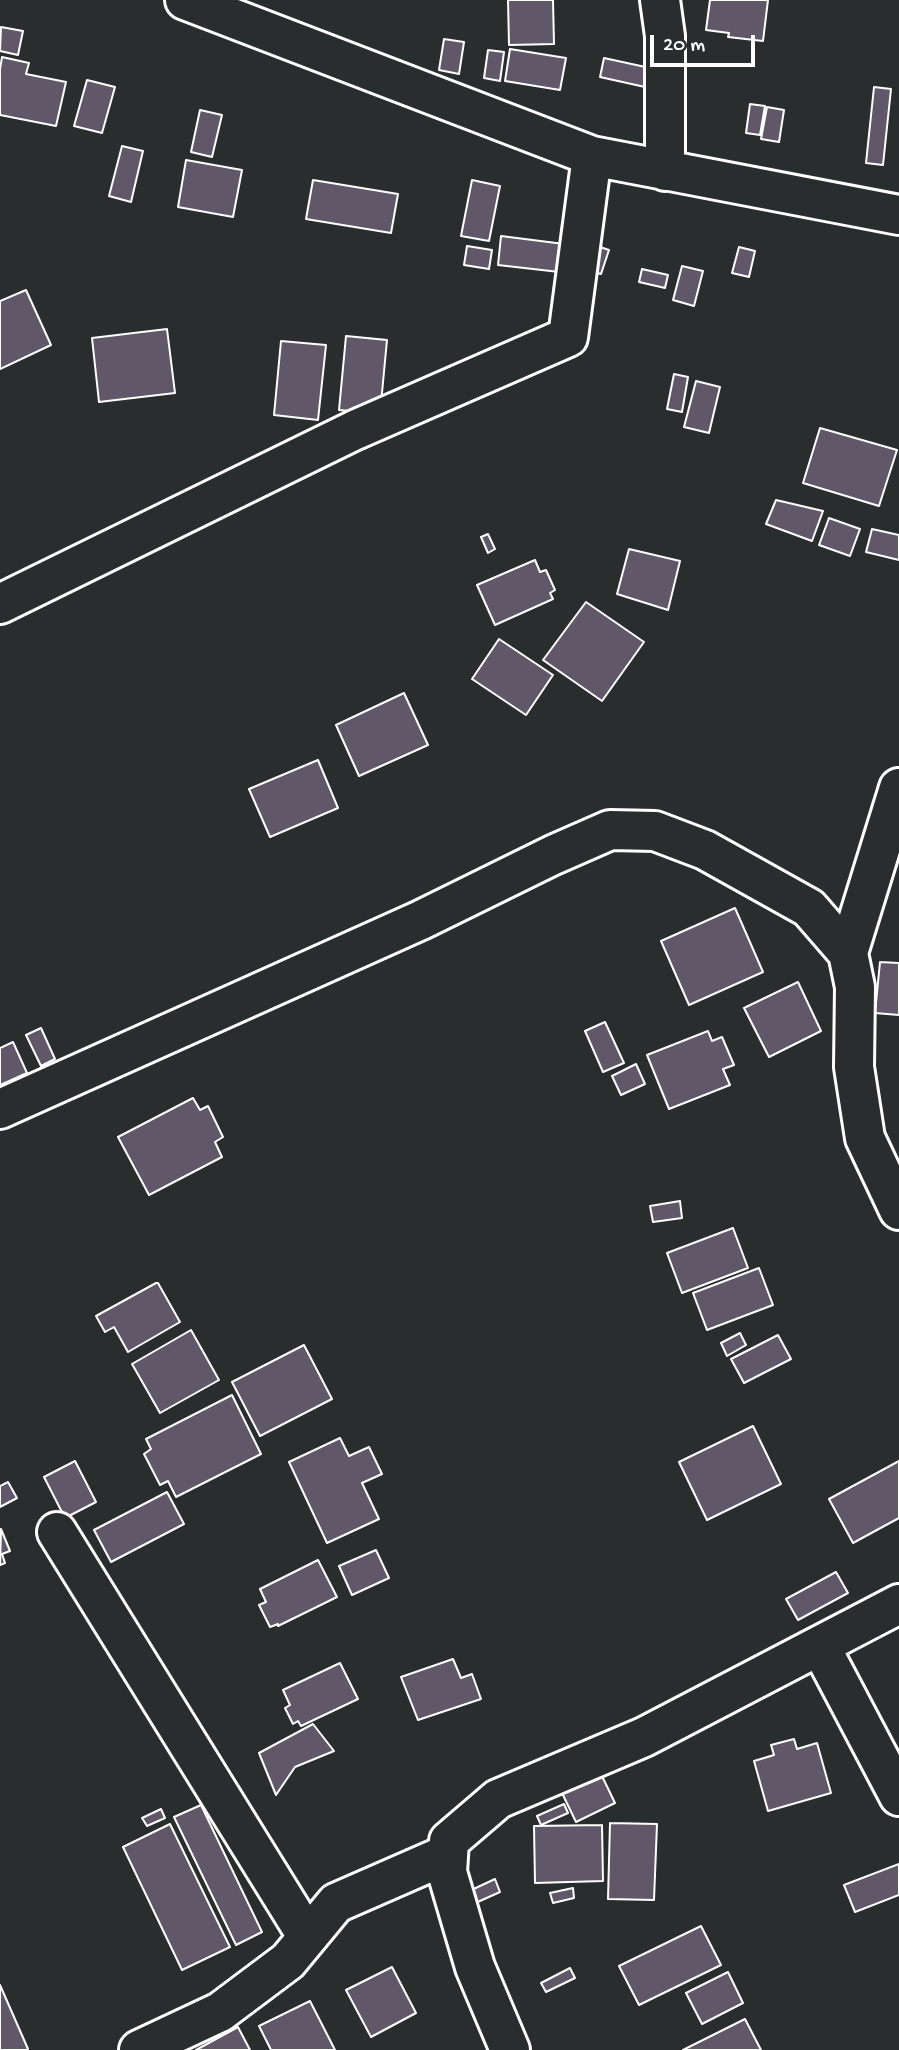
<!DOCTYPE html>
<html>
<head>
<meta charset="utf-8">
<style>
	body { margin:0 }
	#map { position:relative; width:899px; height:2050px; overflow:hidden; background:#2a2d2e; font-family:"Gochi Hand",sans-serif }
	canvas { display:block }
	.scale { position:absolute; left:650px; top:35px; width:105px; height:32px; box-sizing:border-box; border:4px solid #fff; border-top:0; padding-left:9px; font-size:21px; line-height:24px; white-space:nowrap; color:#fff; -webkit-text-stroke:5px #2a2d2e; paint-order:stroke }
</style>
</head>
<body>
<div id="map">
<canvas width="899" height="2050"></canvas>
<div class="scale">20 m</div>
</div>
<script>
const c = document.querySelector('canvas').getContext('2d');
c.lineJoin = 'round';
function paint(path, color) { c.fillStyle = color; c.fill(path, 'evenodd'); }
const shape = rows => new Path2D(rows.map(r => 'M' + r).join(''));
function strokePath(path, color, width, dash) { c.strokeStyle = color; c.lineWidth = width; c.lineCap = dash ? 'butt' : 'round'; c.setLineDash(dash || []); c.stroke(path); }
const building = shape([
	[508,0,553,0,554,44,509,45,508,0],
	[710,0,768,0,763,41,728,37,729,33,706,30,710,0],
	[1,27,23,31,18,55,0,51,1,27],
	[444,39,464,42,459,74,439,70,444,39],
	[510,49,566,58,560,90,505,81,510,49],
	[488,50,504,52,500,81,484,78,488,50],
	[2,57,29,63,26,74,66,82,56,126,0,115,0,69,2,57],
	[604,58,650,68,645,87,600,77,604,58],
	[87,80,115,87,102,133,74,126,87,80],
	[874,87,891,89,883,165,866,163,874,87],
	[750,104,765,106,760,135,746,133,750,104],
	[767,107,784,110,779,142,761,139,767,107],
	[200,110,222,115,212,157,191,152,200,110],
	[122,146,143,151,131,202,109,196,122,146],
	[186,160,242,170,233,217,178,207,186,160],
	[313,180,398,194,391,233,306,219,313,180],
	[472,180,500,186,489,241,461,236,472,180],
	[501,236,572,245,568,273,498,265,501,236],
	[594,245,609,250,601,274,586,270,594,245],
	[467,246,492,250,489,269,464,265,467,246],
	[739,247,755,251,749,277,732,273,739,247],
	[682,266,703,271,694,306,673,300,682,266],
	[642,269,668,275,665,288,639,282,642,269],
	[26,290,51,345,0,369,0,301,26,290],
	[167,329,175,393,99,402,92,338,167,329],
	[346,336,387,340,380,414,339,410,346,336],
	[281,341,326,345,318,420,274,415,281,341],
	[674,374,688,377,682,412,667,409,674,374],
	[696,381,720,387,709,433,684,427,696,381],
	[820,428,897,450,879,506,803,483,820,428],
	[776,500,823,511,812,541,766,524,776,500],
	[829,518,860,529,850,556,819,545,829,518],
	[872,529,899,535,899,560,866,552,872,529],
	[488,534,495,549,488,553,481,537,488,534],
	[629,549,680,561,668,610,617,594,629,549],
	[535,560,540,572,546,570,555,590,550,593,553,599,495,625,477,585,535,560],
	[586,602,644,642,602,701,543,660,586,602],
	[499,639,553,675,526,715,472,679,499,639],
	[404,693,428,745,359,776,336,725,404,693],
	[318,760,338,808,270,837,249,789,318,760],
	[735,908,763,972,689,1005,661,941,735,908],
	[880,962,899,963,899,1015,875,1013,880,962],
	[798,982,821,1031,769,1057,744,1008,798,982],
	[605,1022,624,1063,603,1072,585,1031,605,1022],
	[41,1028,55,1059,41,1066,26,1035,41,1028],
	[708,1031,712,1041,722,1037,734,1065,723,1069,730,1085,669,1109,647,1055,708,1031],
	[13,1042,27,1073,0,1085,0,1048,13,1042],
	[636,1064,645,1084,621,1095,612,1076,636,1064],
	[193,1098,200,1110,208,1106,223,1137,215,1142,222,1157,149,1195,118,1137,193,1098],
	[680,1201,682,1218,653,1222,650,1206,680,1201],
	[733,1228,748,1268,682,1293,667,1253,733,1228],
	[759,1268,773,1305,707,1330,693,1293,759,1268],
	[156,1283,158,1283,180,1322,128,1352,114,1327,105,1332,96,1316,156,1283],
	[191,1330,219,1380,160,1413,132,1364,191,1330],
	[740,1333,746,1345,727,1356,721,1343,740,1333],
	[778,1335,791,1359,744,1383,731,1359,778,1335],
	[304,1345,332,1399,260,1436,232,1382,304,1345],
	[232,1395,261,1454,176,1497,168,1481,160,1485,144,1454,151,1449,146,1439,232,1395],
	[753,1426,781,1484,707,1520,679,1462,753,1426],
	[340,1438,349,1456,369,1447,382,1474,362,1483,379,1519,327,1543,289,1462,340,1438],
	[75,1461,96,1502,65,1518,44,1477,75,1461],
	[899,1461,899,1518,853,1543,829,1499,899,1461],
	[8,1482,17,1498,0,1507,0,1486,8,1482],
	[167,1492,184,1524,111,1562,94,1530,167,1492],
	[1,1529,10,1551,2,1554,5,1563,0,1565,1,1529],
	[376,1550,389,1578,352,1595,339,1566,376,1550],
	[318,1560,337,1597,278,1626,278,1624,270,1627,259,1605,266,1602,260,1589,318,1560],
	[836,1572,848,1593,798,1620,786,1599,836,1572],
	[453,1659,461,1678,472,1674,481,1699,418,1720,401,1677,453,1659],
	[340,1663,358,1699,301,1726,298,1721,293,1724,285,1708,290,1705,283,1690,340,1663],
	[313,1724,334,1751,295,1767,276,1795,259,1753,313,1724],
	[794,1739,797,1749,817,1743,831,1793,768,1811,754,1761,774,1755,771,1745,794,1739],
	[601,1774,615,1803,576,1822,562,1793,601,1774],
	[564,1804,568,1813,541,1825,537,1816,564,1804],
	[201,1805,262,1932,236,1945,174,1817,201,1805],
	[161,1809,165,1818,147,1826,142,1818,161,1809],
	[610,1823,657,1824,654,1900,608,1899,610,1823],
	[170,1824,230,1947,182,1970,123,1847,170,1824],
	[602,1825,603,1881,535,1883,534,1826,602,1825],
	[899,1864,899,1895,855,1912,844,1885,899,1864],
	[495,1879,500,1892,471,1905,465,1893,495,1879],
	[573,1888,574,1898,553,1903,550,1893,573,1888],
	[701,1926,721,1965,639,2005,619,1966,701,1926],
	[392,1967,416,2013,371,2037,346,1990,392,1967],
	[570,1968,575,1978,546,1992,541,1983,570,1968],
	[728,1972,743,2003,702,2024,686,1993,728,1972],
	[0,1985,28,2049,27,2050,0,2050,0,1985],
	[310,2001,335,2050,271,2050,259,2026,310,2001],
	[745,2019,761,2050,683,2050,745,2019],
	[238,2027,250,2050,196,2050,238,2027]
]);
paint(building, '#605868');
strokePath(building, '#fff', 2);
const minor = shape([
	[185,0,592,156,899,215],
	[660,0,665,36,665,171],
	[0,604,355,430,568,337,592,156],
	[848,953,899,788],
	[0,1109,421,920,553,855,610,830,655,831,705,850,809,908,848,953,855,987,854,1067,865,1138,899,1210],
	[57,1532,307,1936],
	[820,1646,899,1796],
	[139,2050,220,2012,288,1961,336,1903,448,1854],
	[510,2050,475,1967,447,1872,449,1841,498,1799,644,1737,899,1604]
]);
strokePath(minor, '#fff', 44);
strokePath(minor, '#2a2d2e', 38);
</script>
</body>
</html>
